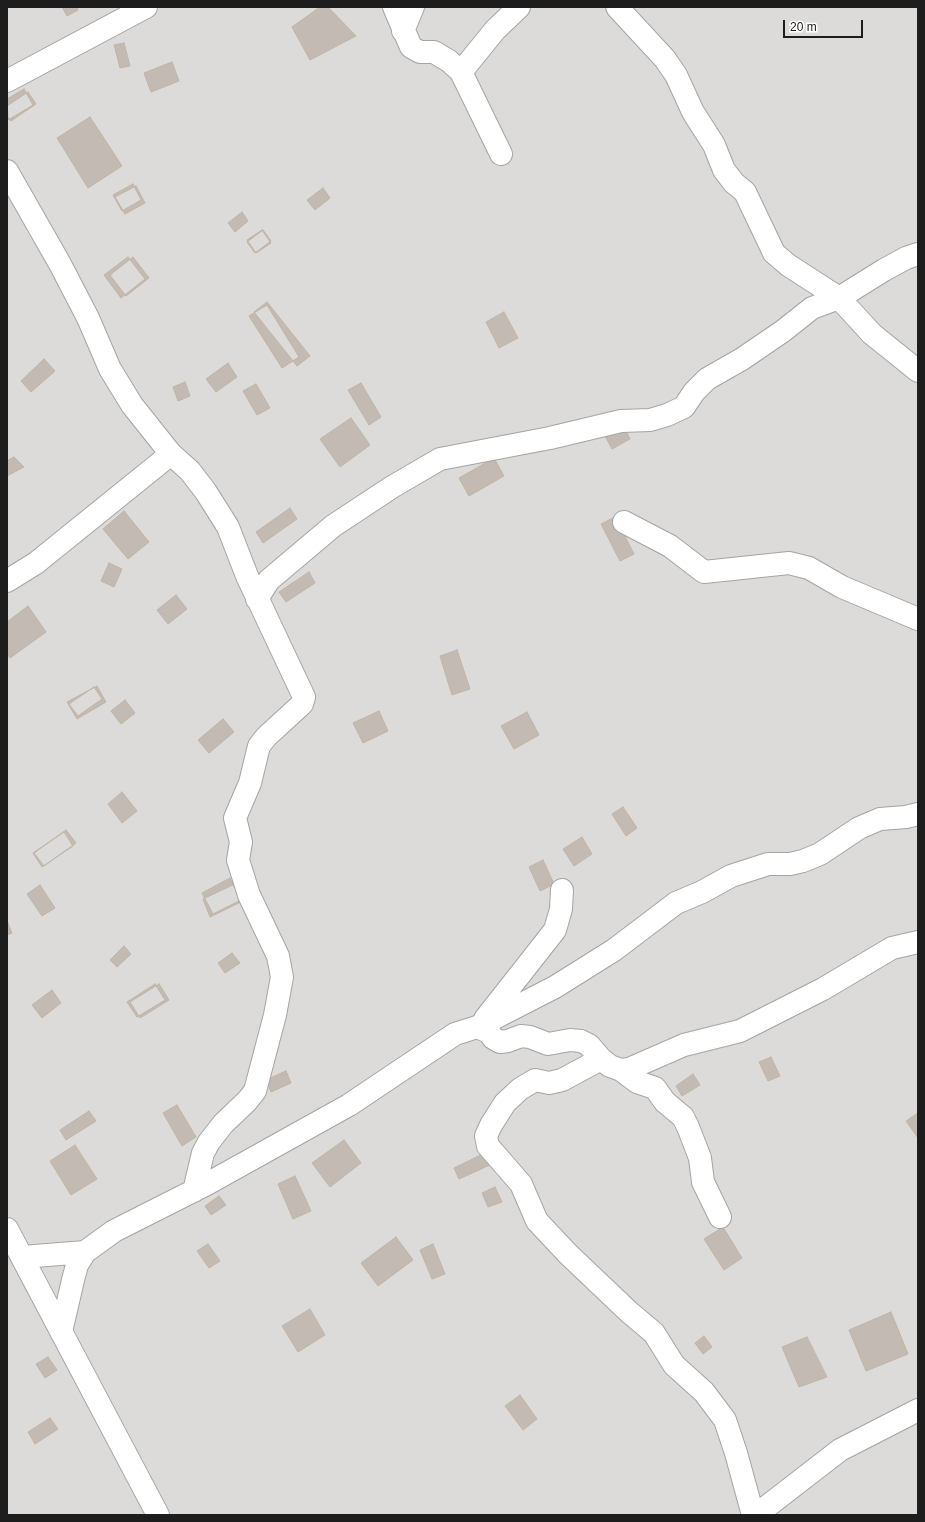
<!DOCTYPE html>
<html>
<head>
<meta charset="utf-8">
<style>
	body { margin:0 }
	#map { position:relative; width:925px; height:1522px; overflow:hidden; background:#efece3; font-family:Helvetica,sans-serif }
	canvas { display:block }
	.frame { position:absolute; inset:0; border:8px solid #1d1d1d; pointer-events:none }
	.scale { position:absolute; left:783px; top:20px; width:80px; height:18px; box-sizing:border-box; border:2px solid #1d1d1d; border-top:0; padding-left:5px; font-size:12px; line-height:14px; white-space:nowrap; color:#1d1d1d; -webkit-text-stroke:3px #fff; paint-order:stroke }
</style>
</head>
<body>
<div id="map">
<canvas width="925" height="1522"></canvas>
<div class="frame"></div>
<div class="scale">20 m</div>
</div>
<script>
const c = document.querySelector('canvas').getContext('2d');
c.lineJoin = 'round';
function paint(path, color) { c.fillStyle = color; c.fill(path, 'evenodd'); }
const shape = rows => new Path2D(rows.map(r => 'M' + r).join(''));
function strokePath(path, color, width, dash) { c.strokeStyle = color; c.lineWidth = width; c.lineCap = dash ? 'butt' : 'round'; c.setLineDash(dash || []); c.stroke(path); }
paint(shape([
	[7,7,918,7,918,1515,7,1515]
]), '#dcdbda');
const building = shape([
	[62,7,77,7,78,10,67,16,62,7],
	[320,7,328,7,356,36,310,60,292,27,320,7],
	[124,43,130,66,120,68,114,45,124,43],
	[172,62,179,81,151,92,144,73,172,62],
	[24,89,33,105,8,120,7,99,24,89],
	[28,92,36,104,11,121,7,116,7,106,28,92],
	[90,117,122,166,88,188,57,138,90,117],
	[133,184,141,200,122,211,113,195,133,184],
	[136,186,145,203,125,214,115,197,136,186],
	[323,188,330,198,315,210,307,200,323,188],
	[242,212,248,221,235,232,228,223,242,212],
	[262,230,271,243,256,253,247,240,262,230],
	[263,230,271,241,255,253,247,242,263,230],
	[128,257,145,279,121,298,104,275,128,257],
	[133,257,149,278,126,296,110,275,133,257],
	[267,302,310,356,297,366,254,312,267,302],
	[267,305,299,357,282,368,249,316,267,305],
	[504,312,518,338,499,348,486,322,504,312],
	[44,359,55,371,31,392,21,381,44,359],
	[228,363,237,377,216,392,206,379,228,363],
	[185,382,190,396,178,401,173,387,185,382],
	[361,383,381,417,369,425,348,390,361,383],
	[256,384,270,408,257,415,243,391,256,384],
	[351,418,370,445,340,467,320,439,351,418],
	[621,422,630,439,612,449,603,432,621,422],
	[14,457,24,467,7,476,7,461,14,457],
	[494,458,504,476,469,496,459,478,494,458],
	[290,508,297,519,263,543,256,532,290,508],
	[124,511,149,542,128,559,103,529,124,511],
	[615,517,634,554,620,561,601,524,615,517],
	[109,563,122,569,114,587,101,581,109,563],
	[309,572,315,583,286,602,279,592,309,572],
	[176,595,187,609,168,624,157,610,176,595],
	[28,606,46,632,10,658,7,654,7,622,28,606],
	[457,650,470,689,452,695,440,656,457,650],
	[97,686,106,702,77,719,67,702,97,686],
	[94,687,102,699,78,716,69,704,94,687],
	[125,700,135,713,121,724,111,711,125,700],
	[379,711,388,731,363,743,353,723,379,711],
	[527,712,539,735,514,749,501,726,527,712],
	[223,719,234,732,209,753,198,740,223,719],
	[122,792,137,811,122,823,108,804,122,792],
	[623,807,637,828,626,836,612,814,623,807],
	[66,830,76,843,44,866,34,853,66,830],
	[64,832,73,846,42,867,33,853,64,832],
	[582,837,592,854,574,866,563,849,582,837],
	[543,860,554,884,540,891,529,867,543,860],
	[230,878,241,900,213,914,202,893,230,878],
	[239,882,247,899,210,917,203,899,239,882],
	[40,885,55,908,42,916,27,894,40,885],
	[7,921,12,933,7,935,7,921],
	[124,946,131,954,117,967,110,960,124,946],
	[232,953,240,963,225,973,218,963,232,953],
	[155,984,165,1000,137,1017,127,1002,155,984],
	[159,984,169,1000,140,1018,130,1002,159,984],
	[52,990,61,1003,42,1018,32,1005,52,990],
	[771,1057,780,1076,768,1081,759,1062,771,1057],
	[286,1071,291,1083,271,1092,266,1080,286,1071],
	[693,1074,700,1085,682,1096,676,1086,693,1074],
	[177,1105,196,1137,182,1146,163,1113,177,1105],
	[89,1111,96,1121,66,1140,60,1130,89,1111],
	[918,1113,918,1138,906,1121,918,1113],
	[344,1140,361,1163,330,1187,312,1163,344,1140],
	[75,1145,97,1179,71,1195,50,1161,75,1145],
	[485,1153,490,1165,459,1179,454,1168,485,1153],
	[295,1176,311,1211,293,1219,278,1184,295,1176],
	[495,1187,502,1202,488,1207,482,1193,495,1187],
	[219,1196,226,1205,211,1215,205,1206,219,1196],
	[723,1227,742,1258,724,1270,704,1239,723,1227],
	[396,1237,413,1260,378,1286,361,1263,396,1237],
	[208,1244,220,1261,209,1268,197,1251,208,1244],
	[433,1244,445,1274,432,1279,420,1250,433,1244],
	[310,1309,325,1335,298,1352,282,1326,310,1309],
	[891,1312,908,1354,866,1371,849,1330,891,1312],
	[704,1336,712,1347,703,1354,695,1343,704,1336],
	[807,1337,827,1377,799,1387,782,1347,807,1337],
	[48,1357,57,1370,45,1378,36,1364,48,1357],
	[520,1395,537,1419,523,1430,505,1406,520,1395],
	[50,1418,58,1429,35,1444,28,1432,50,1418]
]);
paint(building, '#c3bbb3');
strokePath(building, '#c1b4a5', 1);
const minor = shape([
	[394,7,411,47,420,52,434,52,449,61,461,72,501,154],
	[617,7,665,59,676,75,693,112,714,145,724,170,734,183,745,192,774,253,788,265,839,298,872,334,918,371],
	[403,31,413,7],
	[461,72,495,30,519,7],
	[7,81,146,7],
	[7,171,60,264,88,318,110,369,132,405,171,454,190,471,206,492,228,527,247,576,304,697,302,704,266,737,259,746,250,783,235,818,241,842,238,860,249,895,278,956,282,977,275,1015,255,1091,247,1101,223,1124,209,1142,203,1153,194,1191],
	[624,522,670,546,704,572,789,563,809,568,842,587,918,619],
	[7,581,36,563,171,454],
	[257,599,269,580,333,526,392,487,440,459,550,438,621,421,650,420,667,415,684,407,694,392,707,379,742,359,783,331,812,308,839,298,884,270,906,258,918,254],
	[485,1019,555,930,561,909,562,890],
	[477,1027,555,987,614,950,676,903,702,892,731,876,768,864,790,864,803,861,820,854,859,828,880,819,906,817,918,814],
	[601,1059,562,1080,549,1083,535,1080,520,1089,505,1103,491,1125,486,1136,488,1146,521,1184,537,1221,568,1254,629,1312,654,1333,674,1365,704,1392,725,1420,736,1453,753,1515],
	[621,1070,629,1069,684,1045,740,1031,823,989,892,948,918,942],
	[7,1229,158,1515],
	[22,1257,85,1252],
	[61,1332,73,1280,77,1265,85,1252,114,1231,207,1184,349,1105,455,1034,477,1027,489,1032,493,1038,500,1042,508,1041,521,1036,530,1037,548,1044,570,1040,581,1041,589,1045,601,1059,610,1066,621,1070,637,1082,655,1088,665,1102,683,1117,688,1127,700,1158,703,1182,720,1217],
	[756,1515,840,1450,918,1410]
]);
strokePath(minor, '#a4a4a4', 24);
strokePath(minor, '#fff', 22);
</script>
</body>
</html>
